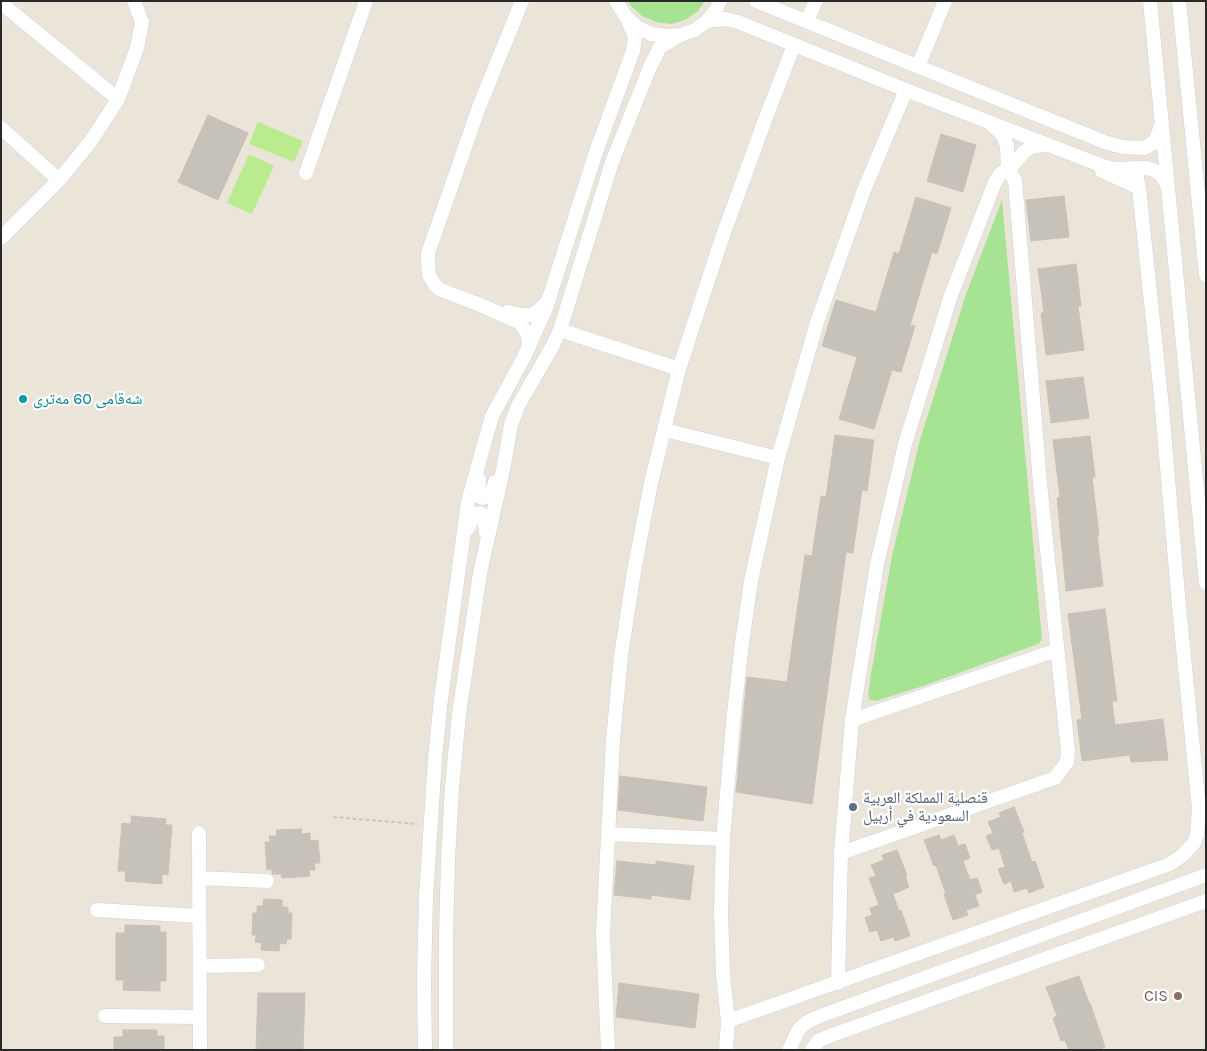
<!DOCTYPE html>
<html>
<head>
<meta charset="utf-8">
<style>
	body { margin:0 }
	#map { position:relative; width:1207px; height:1051px; overflow:hidden; background:#ebe5d9; font-family:Karla,sans-serif }
	canvas { display:block }
	.frame { position:absolute; inset:0; border:2px solid #282828; pointer-events:none }
</style>
</head>
<body>
<div id="map">
<canvas width="1207" height="1051"></canvas>
<div class="frame"></div>
</div>
<script>
const c = document.querySelector('canvas').getContext('2d');
c.lineJoin = 'round';
function paint(path, color) { c.fillStyle = color; c.fill(path, 'evenodd'); }
const shape = rows => new Path2D(rows.map(r => 'M' + r).join(''));
function strokePath(path, color, width, dash) { c.strokeStyle = color; c.lineWidth = width; c.lineCap = dash ? 'butt' : 'round'; c.setLineDash(dash || []); c.stroke(path); }
function write(font, color, halo, rows, align = 'center') {
  c.font = font + ' Karla,"Noto Naskh Arabic",sans-serif'; c.lineWidth = 4.5; c.setLineDash([]); c.textBaseline = 'middle'; c.strokeStyle = halo; c.fillStyle = color; for (const [text, x, y, turn = 0] of rows) {
    c.save(); c.translate(x, y); c.rotate((+turn || 0) * Math.PI / 180); c.textAlign = isNaN(turn) ? turn : align; if (halo) c.strokeText(text, 0, 0); c.fillText(text, 0, 0); c.restore();
  }
}
paint(shape([
	[628,1,705,1,698,11,685,20,671,24,656,22,642,16,631,6],
	[1002,200,1042,640,1038,644,926,685,876,701,870,700,868,696,871,674,892,556,920,440,966,294]
]), '#a6e494');
paint(shape([
	[258,122,303,141,294,162,249,144],
	[249,154,274,166,252,214,227,203]
]), '#baec8f');
const building = shape([
	[208,115,248,133,218,200,178,182,208,115],
	[941,134,976,145,963,192,927,181,941,134],
	[1064,196,1069,237,1031,241,1026,200,1064,196],
	[916,197,951,208,937,254,932,252,910,325,915,326,901,372,892,370,874,429,839,419,857,357,822,346,836,300,876,312,894,252,899,254,916,197],
	[1076,264,1081,306,1078,306,1084,350,1046,355,1041,313,1044,313,1038,269,1076,264],
	[1083,377,1089,418,1051,423,1046,381,1083,377],
	[835,435,874,440,867,491,862,490,853,553,846,552,812,804,736,792,747,677,787,682,805,555,812,556,821,496,826,497,835,435],
	[1090,436,1095,477,1092,477,1099,535,1097,535,1103,586,1066,591,1057,498,1060,497,1053,440,1090,436],
	[1105,609,1117,701,1112,701,1115,725,1163,719,1168,760,1131,762,1130,755,1082,761,1077,720,1082,719,1068,614,1105,609],
	[620,776,707,787,703,821,618,810,620,776],
	[1014,807,1024,832,1022,833,1032,862,1035,861,1044,887,1029,893,1027,888,1014,892,1011,881,1004,884,998,869,1005,867,999,848,992,850,986,836,993,833,988,822,1001,817,999,813,1014,807],
	[131,816,166,819,165,825,172,825,168,875,162,874,162,884,125,881,126,871,118,871,122,823,131,824,131,816],
	[301,829,302,834,310,833,310,841,318,840,320,863,314,863,315,870,309,870,310,876,282,878,281,874,272,874,272,869,267,870,265,842,270,842,269,836,277,836,276,830,301,829],
	[939,835,941,840,954,835,958,846,965,844,970,858,963,861,970,880,977,878,982,892,975,895,979,906,966,910,968,915,953,920,944,894,946,894,940,877,936,865,934,866,924,840,939,835],
	[897,850,907,875,905,876,909,887,893,894,899,911,901,910,910,936,895,941,894,937,881,941,877,930,870,932,865,918,872,915,870,908,879,905,869,878,876,876,871,865,884,860,882,855,897,850],
	[617,861,656,865,656,861,694,866,690,900,651,895,651,899,614,895,617,861],
	[264,899,282,900,282,907,288,907,288,913,292,913,291,939,287,939,286,944,280,943,279,951,261,950,262,943,255,942,256,935,252,935,253,913,257,913,257,906,263,906,264,899],
	[125,925,160,926,160,932,166,932,166,981,160,981,160,991,123,990,124,980,116,980,116,933,125,933,125,925],
	[1079,976,1089,1003,1090,1003,1105,1047,1098,1050,1069,1050,1065,1040,1061,1041,1053,1018,1057,1016,1046,987,1079,976],
	[619,983,699,994,695,1028,616,1017,619,983],
	[258,993,305,993,303,1050,256,1050,258,993],
	[123,1030,157,1030,157,1036,164,1036,164,1050,114,1050,114,1037,123,1037,123,1030]
]);
paint(building, '#c6c2b9');
strokePath(building, '#c6c2b3', 1);
const minor = shape([
	[522,1,479,107,433,239,428,253,428,263,429,275,435,285,441,290,483,306,521,323,528,336,529,347],
	[616,1,626,17,637,27,651,34,666,36,681,35,695,30,707,21,716,10,720,1],
	[756,1,1107,143,1123,147,1144,148,1155,142,1161,126],
	[1150,1,1206,583],
	[1179,1,1206,275],
	[1,3,118,99],
	[707,21,726,19,738,22,906,90,1103,166,1114,169,1146,168,1154,170,1162,176,1167,185],
	[807,21,816,1],
	[918,66,945,1],
	[1,128,59,180],
	[1102,171,1139,188],
	[306,173,366,1],
	[1,238,59,180,91,141,118,99,137,48,142,22,134,1],
	[508,312,521,315,531,315,538,311,547,302],
	[560,330,679,369],
	[665,430,778,458],
	[479,479,478,496,483,498,491,494,495,482],
	[468,528,475,514,480,513,484,516,486,533],
	[852,720,1057,650],
	[199,833,200,1050],
	[608,834,723,839],
	[841,853,1055,778,1067,762,1068,751,1040,483,1015,180,1008,170,1007,146,1003,135,989,122],
	[199,878,267,881],
	[97,910,199,916],
	[200,966,258,965],
	[838,983,841,853,852,720,877,564,905,444,950,298,995,182,1001,173,1008,170,1025,151,1034,146,1048,145],
	[105,1016,200,1017],
	[728,1021,1170,864,1183,855,1194,843,1197,835,1199,809,1179,606,1161,397,1139,188,1135,168],
	[425,1050,424,980,426,897,435,758,441,699,468,502,492,416,523,359,546,308,596,152,633,51,635,37,626,17],
	[446,1050,446,937,448,860,452,787,459,714,480,573,503,470,511,425,518,406,552,347,560,330,612,162,650,67,660,47,681,35],
	[608,1050,603,933,613,740,621,656,634,571,651,483,679,369,722,238,765,120,794,45],
	[726,1050,728,1021,723,975,721,911,723,839,734,713,742,643,751,581,778,458,817,322,864,190,906,90],
	[789,1050,799,1029,807,1022,820,1016,1206,875],
	[812,1050,818,1041,832,1035,1206,901]
]);
strokePath(minor, '#cfd0e2', 15);
strokePath(shape([
	[333,817,418,824]
]), '#c7c7c7', 2, [4, 2.5]);
strokePath(minor, '#fff', 14);
for (const [x, y, r, color] of [
	[23,399,5,"#0f9aa8"],
	[853,807,5,"#5c6f8a"],
	[1178,996,5,"#8d6e63"]
]) { const dot = new Path2D(); dot.arc(x, y, r, 0, 2 * Math.PI); c.fillStyle = color; c.fill(dot); strokePath(dot, '#fff', 2); }
write('16px', '#0d838f', '#fff', [
	["شەقامی 60 مەتری",33,399]
], 'left');
write('16px', '#4e5e75', '#fff', [
	["قنصلية المملكة العربية",863,798],
	["السعودية في أربيل",863,816]
], 'left');
write('16px', '#785e54', '#fff', [
	["CIS",1168,996]
], 'right');
</script>
</body>
</html>
